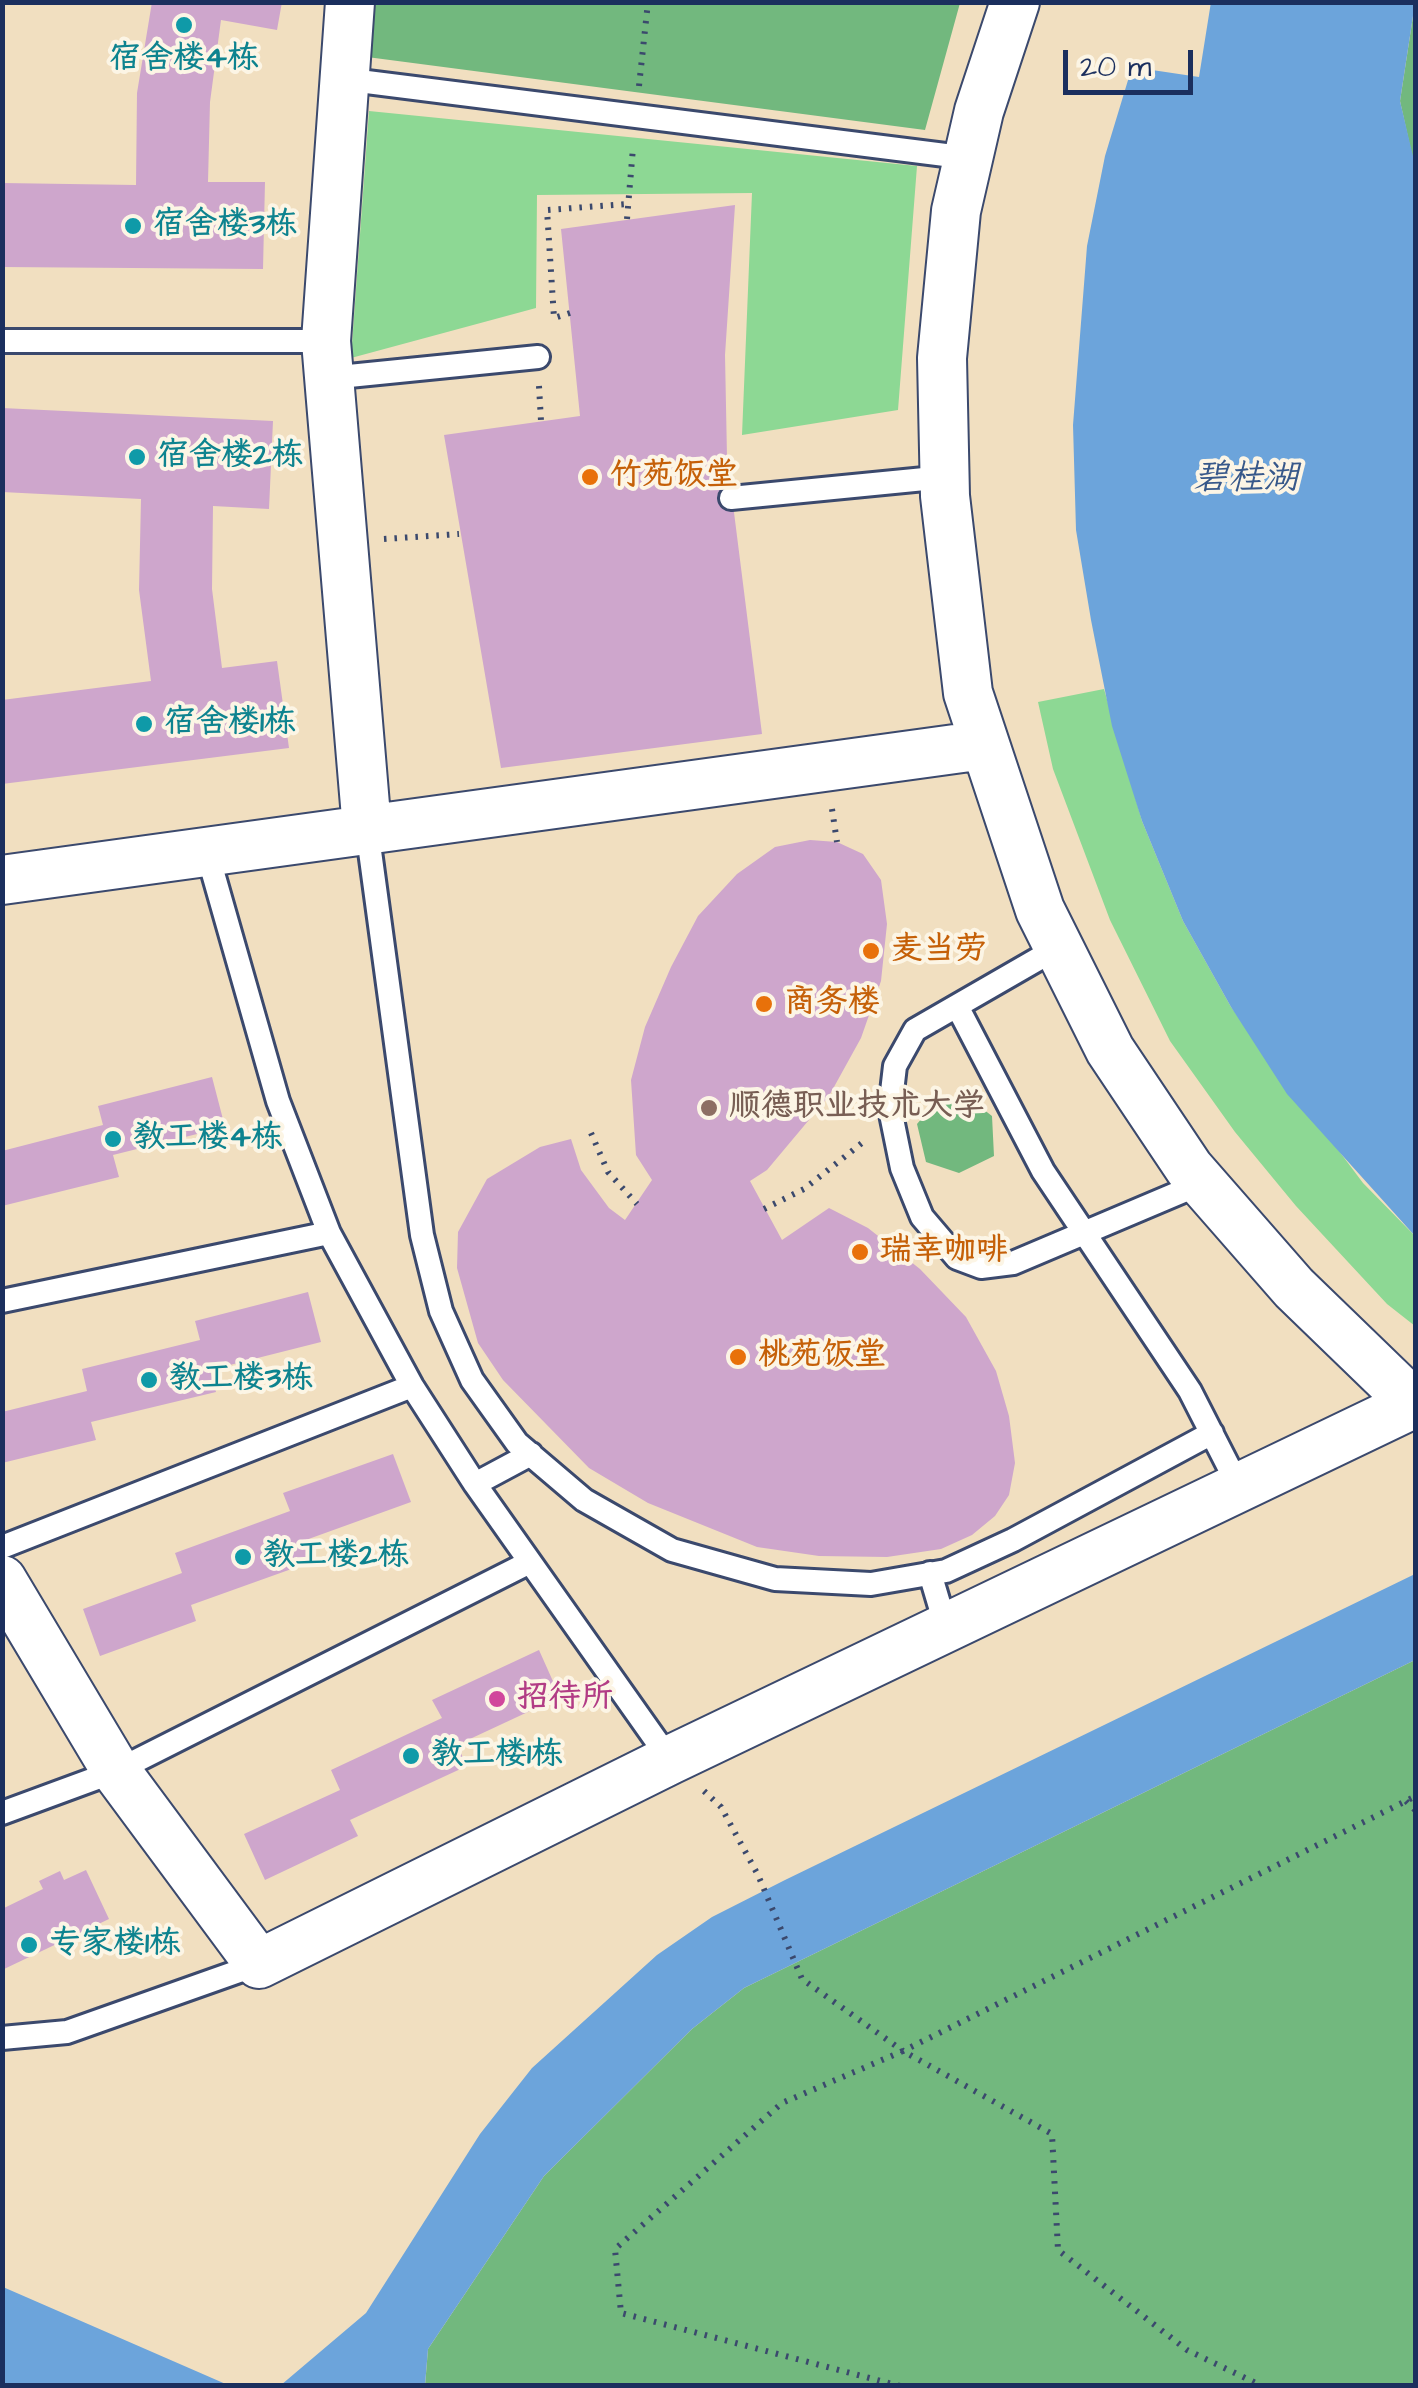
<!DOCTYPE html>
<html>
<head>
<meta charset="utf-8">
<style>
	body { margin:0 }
	#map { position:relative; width:1418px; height:2388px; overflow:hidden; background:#f1dfc0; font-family:"Architects Daughter",sans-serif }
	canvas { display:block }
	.frame { position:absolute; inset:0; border:5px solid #1b2f5e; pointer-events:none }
	.scale { position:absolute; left:1063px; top:50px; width:130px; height:45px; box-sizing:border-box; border:5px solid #1b2f5e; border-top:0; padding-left:12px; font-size:30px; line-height:35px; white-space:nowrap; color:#1b2f5e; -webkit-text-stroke:8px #fcf5e5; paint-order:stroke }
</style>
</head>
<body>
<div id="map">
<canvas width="1418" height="2388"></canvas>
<div class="frame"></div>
<div class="scale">20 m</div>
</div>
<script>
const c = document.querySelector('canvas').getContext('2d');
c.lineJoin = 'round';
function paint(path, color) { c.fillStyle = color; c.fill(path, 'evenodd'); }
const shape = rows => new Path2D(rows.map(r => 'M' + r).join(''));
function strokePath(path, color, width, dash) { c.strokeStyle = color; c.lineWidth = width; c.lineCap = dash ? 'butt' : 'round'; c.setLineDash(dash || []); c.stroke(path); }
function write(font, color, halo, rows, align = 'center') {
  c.font = font + ' "Architects Daughter","LXGW WenKai TC",sans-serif'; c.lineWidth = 8; c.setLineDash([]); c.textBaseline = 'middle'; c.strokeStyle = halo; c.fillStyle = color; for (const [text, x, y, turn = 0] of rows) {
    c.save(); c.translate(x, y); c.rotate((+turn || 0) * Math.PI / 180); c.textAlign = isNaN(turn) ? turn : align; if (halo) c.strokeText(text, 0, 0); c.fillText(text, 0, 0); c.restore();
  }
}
paint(shape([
	[369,111,917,166,898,410,742,435,752,193,537,195,536,308,351,358],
	[1104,689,1142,821,1183,921,1231,1007,1363,1183,1415,1236,1415,1326,1387,1304,1296,1206,1235,1132,1170,1041,1110,920,1053,769,1038,702]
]), '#8dd894');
paint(shape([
	[374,3,960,3,925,130,367,57],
	[1415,3,1415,169,1400,101],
	[970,1099,992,1116,994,1156,959,1173,926,1162,917,1124,934,1104],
	[1415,1660,1415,2385,425,2386,428,2349,544,2176,692,2029,744,1988]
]), '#72b87e');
paint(shape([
	[1211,2,1415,3,1400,101,1416,169,1415,1236,1287,1094,1231,1007,1183,921,1142,821,1112,726,1091,620,1076,530,1073,425,1087,246,1105,156,1132,67,1199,77],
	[1415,1574,1415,1660,744,1988,692,2029,544,2176,428,2349,425,2385,281,2385,366,2313,480,2134,532,2068,657,1955,712,1917,785,1880],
	[2,2287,3,2287,228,2385,3,2385]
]), '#6ca4db');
paint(shape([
	[152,2,282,2,277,30,221,20,210,102,208,182,265,182,263,269,2,267,2,183,136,185,137,93],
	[735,205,725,355,727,457,762,734,501,768,444,435,580,416,561,229],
	[2,408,273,421,269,509,213,506,212,589,222,668,277,661,289,748,2,784,2,700,151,681,139,590,141,499,2,492],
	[810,840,837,842,863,854,881,880,887,924,881,981,861,1038,829,1096,767,1170,750,1181,782,1240,829,1208,868,1228,920,1269,966,1317,996,1371,1009,1416,1015,1463,1009,1495,995,1516,972,1535,941,1549,887,1557,819,1556,757,1547,648,1503,589,1468,503,1380,478,1343,457,1268,458,1232,487,1179,540,1147,571,1139,581,1170,609,1208,625,1220,652,1180,636,1155,631,1080,645,1027,671,967,698,916,737,874,775,847],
	[212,1077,225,1127,113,1155,119,1177,2,1206,2,1151,103,1125,98,1106],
	[308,1292,321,1342,210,1370,216,1392,91,1422,96,1440,2,1463,2,1412,87,1391,82,1369,200,1340,195,1321],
	[393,1454,411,1502,303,1541,311,1562,191,1605,196,1621,100,1656,83,1609,182,1573,175,1553,290,1511,283,1493],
	[539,1650,560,1697,457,1745,467,1766,350,1820,358,1836,265,1880,244,1834,340,1790,331,1770,442,1718,432,1700],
	[86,1870,109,1919,2,1970,2,1909,43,1889,39,1881,60,1871,64,1880]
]), '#cea6cc');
const lane = shape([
	[343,79,969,158],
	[2,341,326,341],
	[329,378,538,357],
	[731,498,945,477],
	[367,829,422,1235,441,1311,472,1380,517,1443,584,1500,672,1550,775,1579,871,1584,946,1571,1013,1540,1212,1433],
	[207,852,278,1101,329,1233,412,1386,475,1484,670,1760],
	[1059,947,915,1030,895,1066,890,1109,902,1168,922,1217,957,1258,981,1267,1013,1263,1202,1183],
	[957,1006,1043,1171,1190,1391,1239,1487],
	[2,1301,329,1233],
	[475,1484,531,1454],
	[2,1547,412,1386],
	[930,1573,946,1627],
	[2,1813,116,1771,528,1563],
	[2,2038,67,2032,259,1964]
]);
const street = shape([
	[350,2,326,341,367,829],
	[1015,2,979,111,956,211,942,358,945,496,968,693,1040,910,1110,1050,1189,1168,1294,1288,1416,1406],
	[2,880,984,745],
	[2,1580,116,1771,259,1964,670,1760,1413,1404]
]);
strokePath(lane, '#3b496d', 28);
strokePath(street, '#3b496d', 52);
strokePath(shape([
	[639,86,648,2],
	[627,219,633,148],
	[570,313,554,318,547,210,627,204],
	[539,386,541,421],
	[384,539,459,534],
	[832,809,837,842],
	[591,1133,608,1172,637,1204],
	[764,1209,804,1189,862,1143],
	[704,1791,721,1807,758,1875,802,1979,903,2051,1416,1796],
	[1406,1801,1416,1811],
	[900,2386,621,2313,615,2249,782,2103,903,2051,1052,2134,1058,2250,1187,2350,1262,2386]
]), '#3b496d', 6, [2.5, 8]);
strokePath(lane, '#fff', 22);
strokePath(street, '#fff', 48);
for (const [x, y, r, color] of [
	[184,25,10,"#0f9aa8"],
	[133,226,10,"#0f9aa8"],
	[137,457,10,"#0f9aa8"],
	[590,477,10,"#e8710a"],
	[144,724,10,"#0f9aa8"],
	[871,951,10,"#e8710a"],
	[764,1004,10,"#e8710a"],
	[709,1108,10,"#8d6e63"],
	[113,1139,10,"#0f9aa8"],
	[860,1252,10,"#e8710a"],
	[738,1357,10,"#e8710a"],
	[149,1380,10,"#0f9aa8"],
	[243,1557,10,"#0f9aa8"],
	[497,1699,10,"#d1479c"],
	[411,1756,10,"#0f9aa8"],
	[29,1945,10,"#0f9aa8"]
]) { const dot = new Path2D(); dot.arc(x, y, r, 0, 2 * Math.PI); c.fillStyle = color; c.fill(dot); strokePath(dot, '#fcf5e5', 4); }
write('bold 32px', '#0d838f', '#fcf5e5', [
	["宿舍楼4栋",184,60,"center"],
	["宿舍楼3栋",153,226],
	["宿舍楼2栋",157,457],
	["宿舍楼1栋",164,724],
	["教工楼4栋",133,1139],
	["教工楼3栋",169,1380],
	["教工楼2栋",263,1557],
	["教工楼1栋",431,1756],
	["专家楼1栋",49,1945]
], 'left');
write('bold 32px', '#c56008', '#fcf5e5', [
	["竹苑饭堂",610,477],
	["麦当劳",891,951],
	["商务楼",784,1004],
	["瑞幸咖啡",880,1252],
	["桃苑饭堂",758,1357]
], 'left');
write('bold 32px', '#785e54', '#fcf5e5', [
	["顺德职业技术大学",729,1108]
], 'left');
write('bold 32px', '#b23c85', '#fcf5e5', [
	["招待所",517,1699]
], 'left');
write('italic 35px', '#37588a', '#fcf5e5', [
	["碧桂湖",1246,481]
]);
</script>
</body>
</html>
